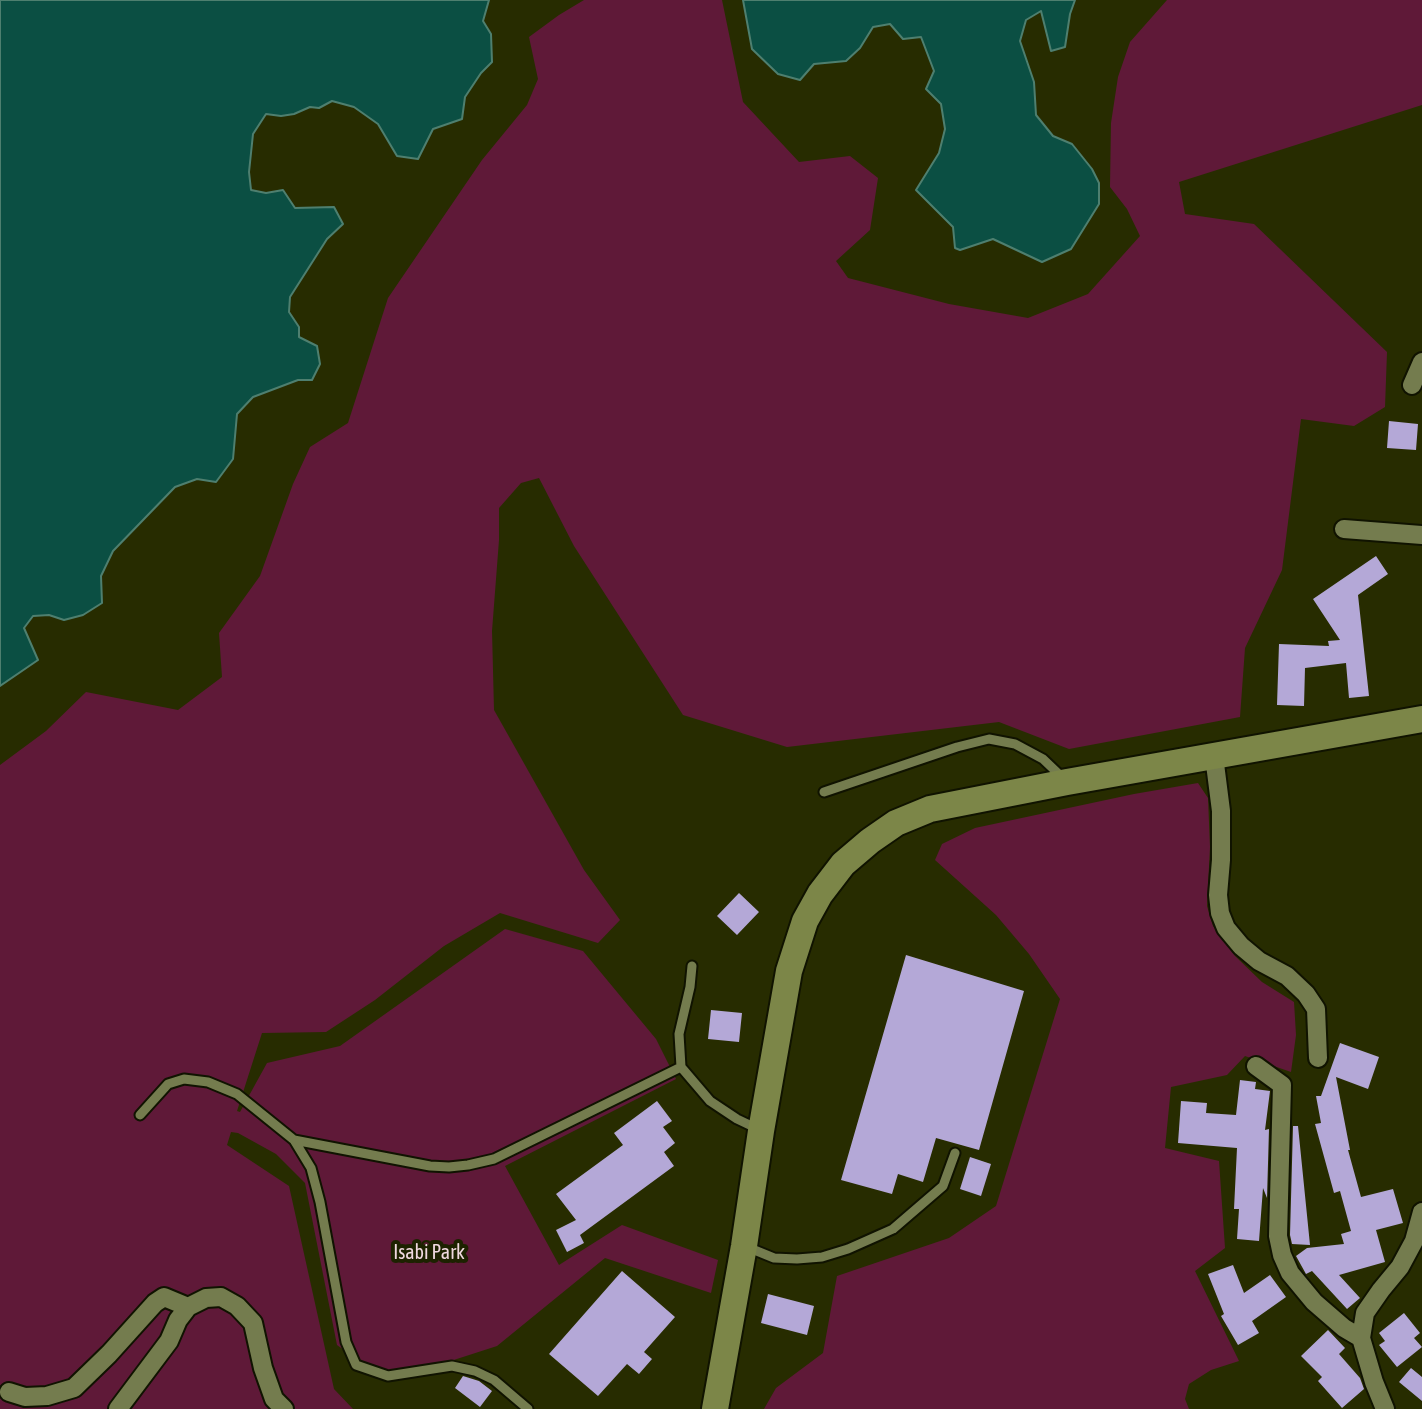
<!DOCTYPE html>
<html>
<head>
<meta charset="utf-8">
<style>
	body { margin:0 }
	canvas { display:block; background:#272c00 }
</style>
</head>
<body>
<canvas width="1422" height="1409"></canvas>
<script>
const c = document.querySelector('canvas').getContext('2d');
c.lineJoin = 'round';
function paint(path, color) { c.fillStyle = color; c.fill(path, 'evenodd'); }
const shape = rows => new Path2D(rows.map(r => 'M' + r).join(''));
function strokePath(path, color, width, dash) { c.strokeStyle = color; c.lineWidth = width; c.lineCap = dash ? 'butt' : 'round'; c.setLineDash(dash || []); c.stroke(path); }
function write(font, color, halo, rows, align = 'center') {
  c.font = font + ' "Asap Condensed",sans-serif'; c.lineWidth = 8; c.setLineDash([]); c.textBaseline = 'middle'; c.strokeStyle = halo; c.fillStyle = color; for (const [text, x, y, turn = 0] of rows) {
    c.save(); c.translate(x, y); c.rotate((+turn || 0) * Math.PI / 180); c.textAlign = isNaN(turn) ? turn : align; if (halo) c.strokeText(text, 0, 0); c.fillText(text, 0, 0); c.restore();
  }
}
paint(shape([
	[584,0,722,0,743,102,799,162,850,156,878,178,870,230,836,261,848,278,949,304,1028,318,1088,294,1140,236,1127,209,1110,187,1111,123,1118,77,1130,42,1167,0,1422,0,1422,105,1179,182,1185,214,1254,224,1387,352,1385,407,1354,426,1301,419,1282,570,1245,648,1240,717,1069,749,999,722,787,747,683,715,574,546,539,478,521,483,499,508,499,540,492,631,494,710,584,870,620,920,598,943,500,913,444,946,375,1000,326,1032,262,1033,237,1111,240,1112,267,1063,340,1046,505,929,583,951,656,1039,676,1079,505,1166,559,1265,622,1225,718,1260,711,1293,605,1258,497,1346,432,1367,393,1371,366,1366,337,1345,305,1183,276,1154,238,1133,231,1132,227,1145,289,1186,334,1389,353,1409,0,1409,0,765,46,731,86,692,178,710,222,677,219,633,260,576,293,484,310,447,348,423,388,298,482,160,527,105,538,79,529,37,559,15],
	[1198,783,1208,798,1210,847,1207,906,1213,926,1235,956,1262,982,1294,1002,1296,1035,1291,1072,1245,1056,1227,1075,1171,1087,1165,1148,1219,1161,1225,1248,1195,1271,1239,1361,1211,1370,1189,1384,1185,1399,1189,1409,764,1409,776,1388,823,1353,837,1276,949,1238,996,1206,1060,999,1029,954,996,915,935,860,942,844,975,828,1134,794]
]), '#5f1938');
const water = shape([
	[0,0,489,0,483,21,491,34,492,62,481,73,465,97,462,119,433,129,418,159,397,156,378,124,354,107,332,101,319,108,310,107,294,114,281,116,266,114,253,134,249,172,251,190,266,193,283,190,295,208,334,207,343,224,327,239,290,297,289,312,299,327,299,337,317,346,320,364,312,380,298,380,253,397,237,414,233,459,216,482,197,479,175,487,113,551,101,576,102,603,83,615,64,620,49,615,33,616,24,628,38,660,0,686,0,0],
	[743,0,1075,0,1070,14,1065,47,1051,51,1041,11,1026,20,1020,41,1034,82,1036,115,1053,136,1072,144,1092,169,1099,183,1099,204,1071,249,1042,262,993,239,960,250,955,248,953,227,916,190,939,153,945,129,941,104,926,89,934,71,921,37,903,39,890,24,873,27,860,48,846,61,814,64,800,80,778,74,752,49,743,0]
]);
paint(water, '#0b4f43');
strokePath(water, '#4e7f6f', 2);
paint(shape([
	[1389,421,1418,424,1416,450,1387,448],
	[1376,556,1388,574,1358,595,1369,696,1349,698,1346,663,1305,668,1304,706,1277,705,1279,644,1329,646,1328,641,1340,640,1313,599],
	[739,893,759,912,737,935,717,916],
	[906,955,1024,991,979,1150,936,1138,923,1182,898,1174,892,1194,841,1180],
	[711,1010,742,1013,739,1042,708,1039],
	[1340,1043,1379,1057,1368,1089,1336,1077,1350,1150,1348,1150,1361,1197,1393,1189,1403,1223,1376,1230,1385,1262,1339,1275,1360,1298,1347,1309,1312,1271,1306,1274,1296,1256,1307,1248,1344,1244,1341,1234,1351,1231,1340,1191,1334,1193,1315,1124,1321,1123,1316,1096,1321,1096],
	[1240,1080,1256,1082,1255,1089,1270,1091,1265,1130,1269,1129,1267,1198,1263,1188,1259,1241,1237,1239,1239,1209,1234,1209,1237,1148,1178,1143,1181,1101,1207,1103,1206,1113,1236,1115],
	[657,1101,672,1121,663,1127,675,1143,664,1152,674,1166,580,1235,584,1243,567,1252,556,1230,576,1220,556,1194,623,1145,614,1133],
	[1293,1126,1298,1126,1310,1245,1292,1244,1290,1235],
	[970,1157,991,1164,981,1196,960,1189],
	[1233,1265,1244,1293,1270,1275,1286,1297,1252,1321,1259,1333,1238,1345,1221,1316,1224,1314,1208,1274],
	[622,1271,675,1317,644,1352,652,1359,639,1374,627,1364,598,1396,549,1354],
	[768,1294,814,1306,807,1335,761,1323],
	[1404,1313,1420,1333,1414,1338,1422,1347,1397,1367,1379,1345,1385,1341,1379,1333],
	[1328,1330,1345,1348,1339,1354,1360,1378,1364,1389,1342,1408,1318,1381,1322,1377,1301,1356],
	[1411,1368,1422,1377,1422,1401,1399,1382],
	[463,1376,479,1381,492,1391,480,1407,455,1388]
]), '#b4a8d7');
const lane = shape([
	[824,792,957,747,989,739,1015,744,1043,759,1065,780],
	[692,966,690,987,679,1034,681,1067,710,1101,737,1119,758,1129],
	[140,1115,168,1084,184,1079,208,1082,237,1094,294,1140,430,1166,449,1167,468,1165,494,1159,681,1067],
	[294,1140,311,1168,320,1202,346,1342,356,1365,388,1376,452,1366,475,1371,494,1380,528,1409],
	[747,1247,774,1258,797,1259,822,1257,848,1249,893,1229,943,1186,955,1153]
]);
const street = shape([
	[1412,385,1422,362],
	[1344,529,1422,535],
	[1214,756,1221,811,1221,860,1218,895,1220,913,1226,928,1241,946,1259,961,1287,976,1306,994,1316,1009,1318,1058],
	[1256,1066,1282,1085,1278,1236,1282,1255,1290,1273,1314,1302,1344,1328,1361,1338],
	[9,1392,25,1397,47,1396,74,1388,109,1354,155,1303,164,1297,188,1307],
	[118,1409,169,1341,178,1320,188,1307,206,1298,221,1297,237,1306,253,1323,263,1368,274,1399,284,1409],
	[1385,1409,1374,1382,1361,1338,1365,1313,1381,1290,1400,1267,1414,1241,1422,1212]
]);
const secondary = shape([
	[715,1409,744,1246,761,1131,789,971,805,921,820,894,843,864,870,841,896,823,930,809,1067,782,1422,719]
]);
strokePath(lane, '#101300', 13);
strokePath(street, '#101300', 22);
strokePath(secondary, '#101300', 30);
strokePath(lane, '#747c4e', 9);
strokePath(street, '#747c4e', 18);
strokePath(secondary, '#7c8648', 26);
write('20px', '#f0d8df', '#1d2200', [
	["Isabi Park",429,1253]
]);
</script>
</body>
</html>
